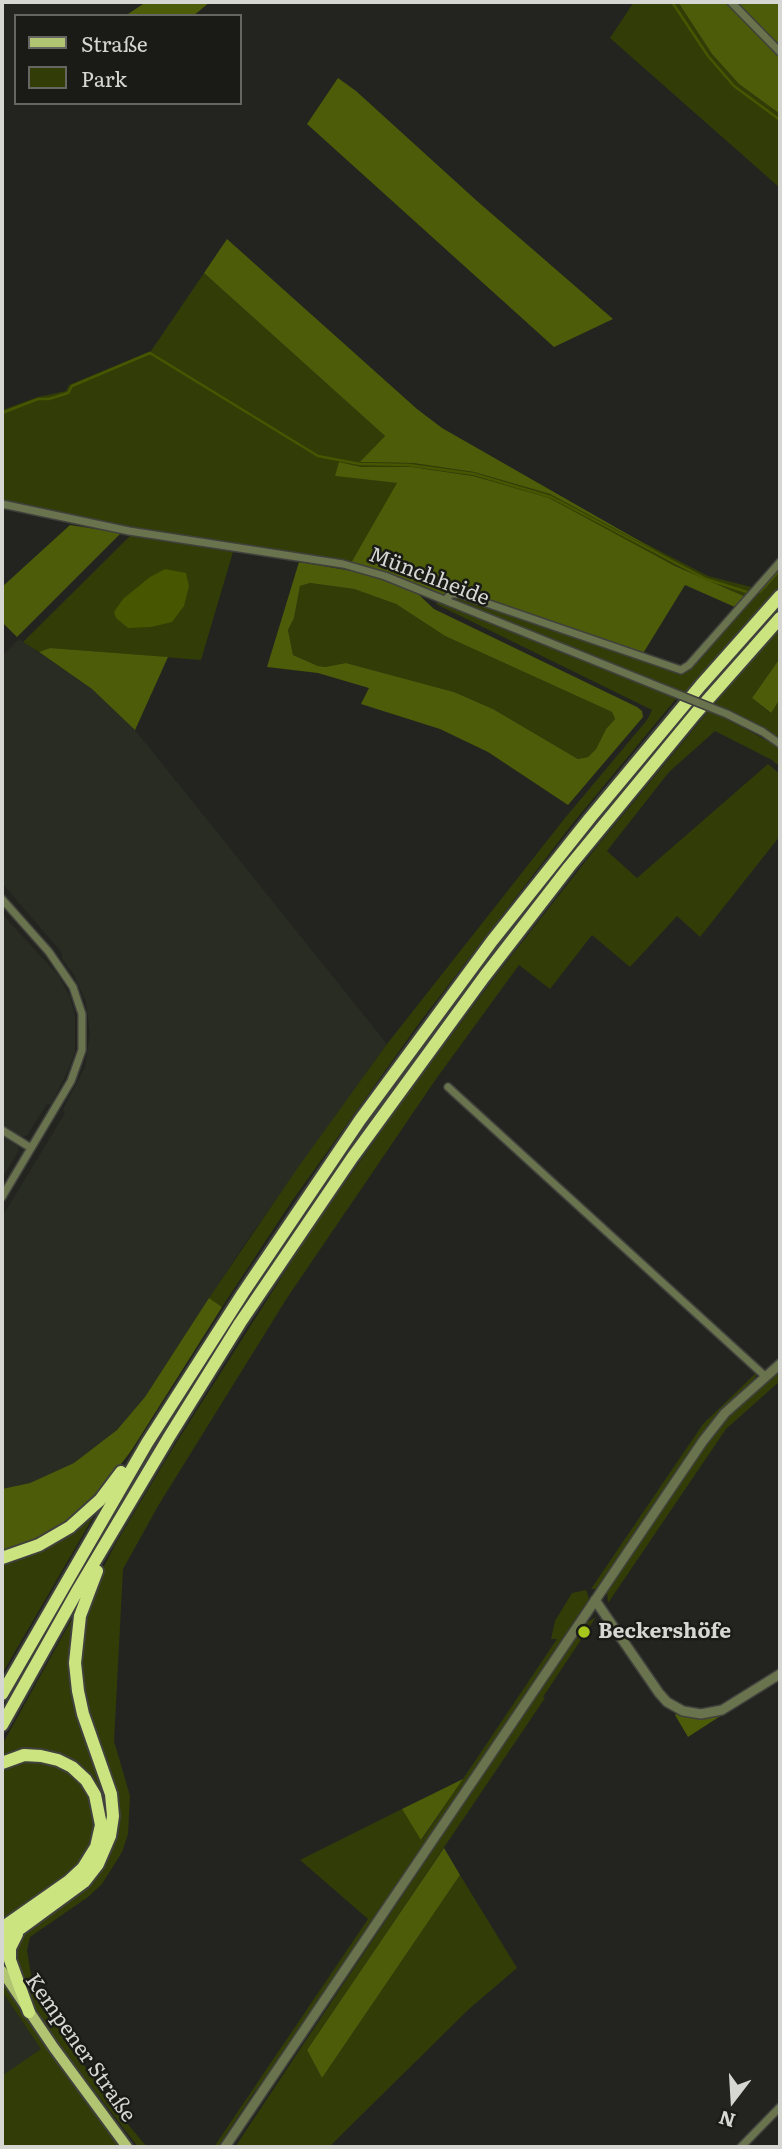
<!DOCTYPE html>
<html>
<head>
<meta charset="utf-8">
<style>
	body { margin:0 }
	#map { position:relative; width:782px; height:2149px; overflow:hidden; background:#232420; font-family:Literata,serif }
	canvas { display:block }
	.frame { position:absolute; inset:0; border:4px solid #d6d7d3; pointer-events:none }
	.legend { position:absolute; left:14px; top:14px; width:228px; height:91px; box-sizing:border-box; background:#1a1b16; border:2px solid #656662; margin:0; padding:9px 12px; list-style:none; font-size:21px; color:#d6d7d3 }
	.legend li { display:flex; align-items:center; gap:14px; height:35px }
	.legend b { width:35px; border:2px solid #656662 }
	.north { position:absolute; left:698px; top:2065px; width:70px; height:70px; -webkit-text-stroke:5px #1a1b16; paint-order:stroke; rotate:197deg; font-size:19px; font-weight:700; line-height:28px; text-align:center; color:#d6d7d3 }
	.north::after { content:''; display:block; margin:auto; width:24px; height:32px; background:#d6d7d3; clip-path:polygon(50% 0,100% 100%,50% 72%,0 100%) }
</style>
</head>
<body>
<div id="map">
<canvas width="782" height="2149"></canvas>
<div class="frame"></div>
<ul class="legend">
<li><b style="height:9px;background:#b0c472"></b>Straße</li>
<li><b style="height:19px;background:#323c07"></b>Park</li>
</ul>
<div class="north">N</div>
</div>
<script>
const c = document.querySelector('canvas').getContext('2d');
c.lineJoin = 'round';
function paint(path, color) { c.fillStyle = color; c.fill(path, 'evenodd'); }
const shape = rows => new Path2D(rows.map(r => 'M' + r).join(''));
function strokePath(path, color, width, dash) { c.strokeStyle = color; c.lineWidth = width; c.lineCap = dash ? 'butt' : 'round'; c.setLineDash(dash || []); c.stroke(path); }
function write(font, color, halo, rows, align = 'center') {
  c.font = font + ' Literata,serif'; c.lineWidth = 5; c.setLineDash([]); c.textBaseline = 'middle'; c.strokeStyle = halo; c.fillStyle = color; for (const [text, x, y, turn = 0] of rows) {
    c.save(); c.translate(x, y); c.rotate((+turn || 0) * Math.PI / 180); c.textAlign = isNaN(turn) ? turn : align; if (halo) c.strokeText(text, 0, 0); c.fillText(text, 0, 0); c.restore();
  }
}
paint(shape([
	[19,639,92,689,135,730,387,1044,246,1242,145,1397,117,1430,75,1463,30,1483,2,1489,2,1217,65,1113,63,1109,85,1067,90,1034,86,1002,74,975,62,958,62,953,2,883,2,656],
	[2,914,58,975,70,997,75,1015,75,1052,69,1068,51,1104,47,1104,27,1135,22,1137,2,1125],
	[2,1135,18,1145,19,1150,2,1178],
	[2,1991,41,2049,3,2076,2,2074]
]), '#292c22');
paint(shape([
	[634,2,678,2,712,54,739,84,780,114,780,188,610,38],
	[204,273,385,436,361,462,413,463,474,472,550,494,708,576,755,588,746,597,473,476,412,467,361,467,336,476,398,483,351,563,71,518,2,500,2,410,38,397,66,391,69,385,151,351],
	[131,535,233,552,201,660,50,648,39,652,23,642],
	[780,565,780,586,694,685,675,700,573,823,420,1022,292,1201,222,1307,209,1298,299,1166,387,1044,565,818,647,720,652,710,436,604,438,601,662,692,667,685,452,600,457,595,682,675],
	[310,583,354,589,396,604,445,636,612,712,615,719,606,729,596,749,588,757,578,759,493,709,454,692,346,663,325,667,318,666,293,655,288,630,294,618,300,586],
	[780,629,780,658,752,698,770,713,780,699,780,739,732,712,726,718,780,748,780,767,772,760,715,731,669,772,607,851,637,878,768,764,780,774,780,836,700,937,677,916,630,967,592,935,550,989,519,965,436,1079,287,1298,158,1506,123,1569,114,1741,130,1796,128,1834,122,1852,102,1884,88,1897,30,1937,27,1950,31,1975,53,2020,110,2103,147,2147,138,2147,41,2022,13,1958,18,1939,26,1932,87,1887,97,1876,108,1858,116,1838,118,1795,86,1704,80,1669,86,1613,93,1587,116,1543,171,1451,307,1237,394,1113,494,978,599,844,739,674],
	[780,1369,780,1381,726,1429,608,1603,607,1592,716,1431,734,1410],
	[757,1372,755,1378,722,1410,701,1435,596,1589,591,1589,703,1424],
	[94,1513,95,1514,2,1674,2,1561],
	[586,1590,589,1599,264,2083,255,2091,218,2147,214,2147,368,1919,300,1860,402,1809,422,1840,557,1639,551,1639,555,1621,572,1593],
	[78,1608,72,1663,105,1780,111,1816,93,1860,100,1802,63,1759,2,1760,2,1745],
	[596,1617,543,1697,545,1698,307,2050,322,2078,460,1875,517,1968,469,2009,329,2147,235,2147,582,1625],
	[36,1761,53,1764,65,1770,81,1783,97,1812,93,1841,72,1871,2,1923,2,1770,21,1762],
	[2,1981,70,2079,120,2147,2,2147,2,2074,3,2075,41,2049,2,1991]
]), '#323c07');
paint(shape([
	[146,2,210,2,193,16,125,16],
	[678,2,727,2,780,56,780,114,739,84,712,54],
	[734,2,780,2,780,48],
	[338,78,356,91,477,201,613,319,554,347,307,124],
	[227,239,417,409,442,428,664,555,550,494,474,472,413,463,360,462,385,436,204,273],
	[339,462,361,467,412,467,473,476,549,498,673,565,746,597,737,608,685,585,642,655,463,592,456,590,441,595,373,568,351,563,397,483,335,476],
	[70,525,121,533,17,637,2,622,2,587],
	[299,562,370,574,418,594,434,609,637,707,642,711,643,717,568,805,488,752,440,729,361,704,369,688,318,673,267,667],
	[310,583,354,589,396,604,445,636,612,712,615,719,606,729,596,749,588,757,578,759,493,709,454,692,346,663,325,667,318,666,293,655,288,630,294,618,300,586],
	[50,648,168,657,135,730,92,689,39,652],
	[780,658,780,699,771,713,752,698],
	[209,1298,222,1307,131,1451,85,1511,39,1541,2,1552,2,1489,30,1483,74,1463,117,1430,145,1397],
	[725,1713,688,1737,675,1715,676,1714,696,1719],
	[463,1779,421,1840,402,1809],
	[444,1848,460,1875,322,2078,307,2050]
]), '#4d5c08');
paint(shape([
	[165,569,186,573,189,586,184,606,172,622,151,627,128,628,116,618,114,612,123,599,150,577]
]), '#475600');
strokePath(shape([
	[672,2,708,56,734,86,780,120],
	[2,413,38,399,49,399,68,393,72,386,150,353,318,456,360,464,409,465,474,474,551,497,706,579,747,592],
	[760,592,780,570]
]), '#475600', 2.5);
const minor = shape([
	[731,2,780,52],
	[2,504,129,531,343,564,385,576,662,688],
	[445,600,451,594,460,594,681,670,689,665,780,562],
	[727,714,763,732,780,744],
	[2,899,49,952,73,987,82,1014,82,1050,71,1081,2,1197],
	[448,1087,766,1377],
	[2,1130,31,1148],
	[741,2147,780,2107]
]);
const tertiary = shape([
	[595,1600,659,1693,667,1702,683,1711,701,1714,722,1710,780,1674],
	[225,2147,703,1441,725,1413,780,1364]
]);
const primary = shape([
	[2,1971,54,2048,127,2147]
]);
const motorway = shape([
	[2,1558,39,1545,70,1527,100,1500,121,1472],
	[2,1694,147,1443,243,1293,360,1120,492,941,590,818,701,685,780,596],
	[2,1725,79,1588,169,1437,240,1323,352,1158,484,977,569,867,696,713,780,618],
	[2,1763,24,1755,41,1756,58,1760,72,1767,86,1780,95,1795,101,1825,96,1847,83,1868,69,1881,2,1928],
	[17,1934,10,1948,10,1960,29,2012],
	[2,1942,84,1882,98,1864,110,1836,113,1816,111,1794,83,1714,78,1691,75,1663,80,1616,97,1571]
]);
strokePath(minor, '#40413d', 10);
strokePath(tertiary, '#40413d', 12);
strokePath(primary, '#40413d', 14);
strokePath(motorway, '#40413d', 16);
strokePath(minor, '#69734d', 7);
strokePath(tertiary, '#69734d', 9);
strokePath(primary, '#b0c472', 10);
strokePath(motorway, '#cce480', 12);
const minorBridge = shape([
	[662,688,727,714]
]);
strokePath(minorBridge, '#40413d', 10, []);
strokePath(minorBridge, '#69734d', 7);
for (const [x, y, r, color] of [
	[584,1632,7,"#a8c71c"]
]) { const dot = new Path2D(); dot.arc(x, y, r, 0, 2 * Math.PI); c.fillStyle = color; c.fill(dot); strokePath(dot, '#1a1b16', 2.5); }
write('21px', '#d6d7d3', '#1a1b16', [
	["Münchheide",429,577,21],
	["Kempener Straße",80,2048,55]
]);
write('bold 21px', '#d6d7d3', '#1a1b16', [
	["Beckershöfe",598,1632]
], 'left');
</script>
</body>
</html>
